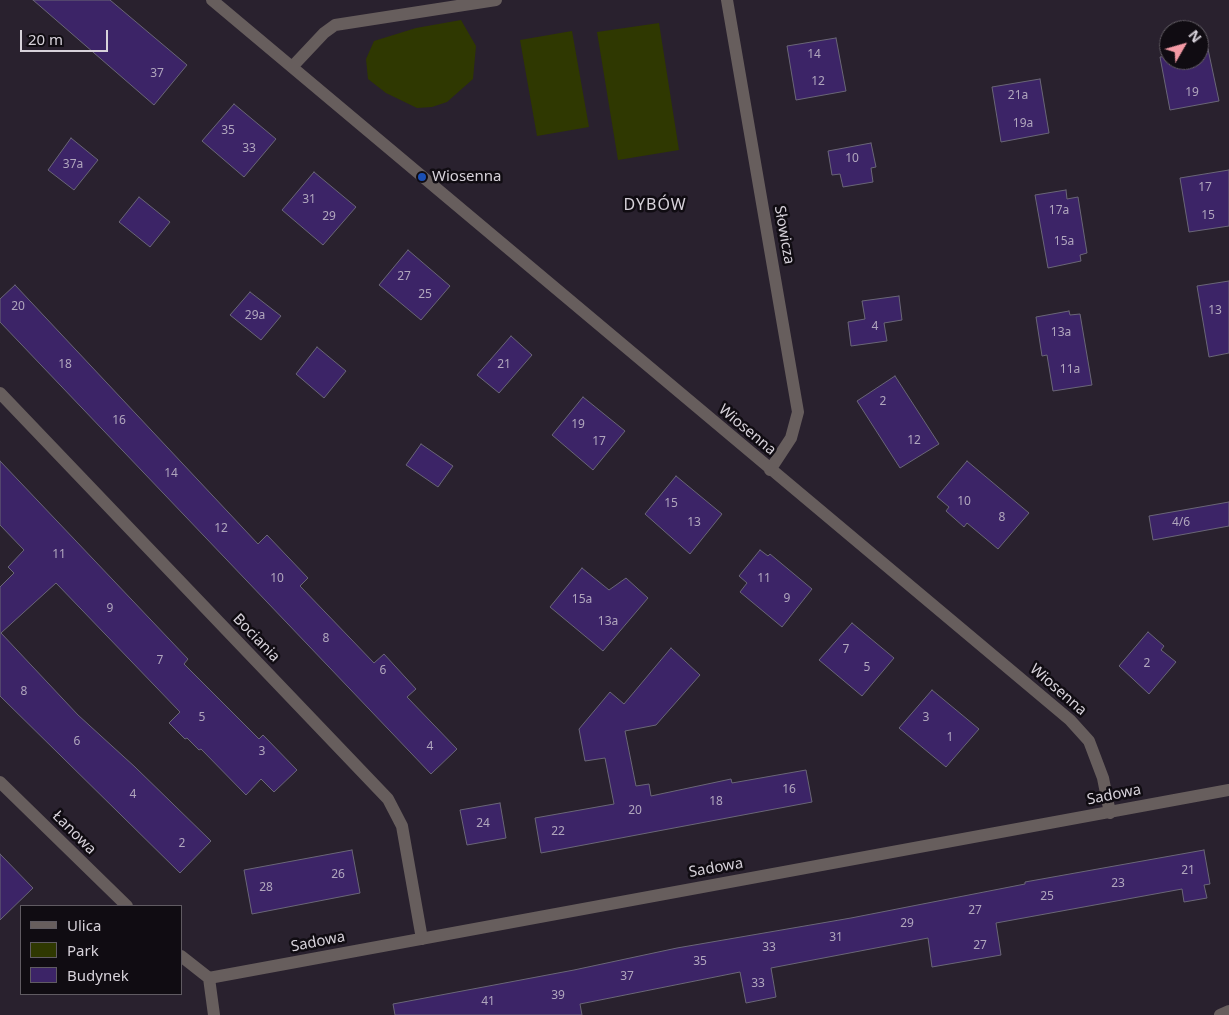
<!DOCTYPE html>
<html>
<head>
<meta charset="utf-8">
<style>
	body { margin:0 }
	#map { position:relative; width:1229px; height:1015px; overflow:hidden; background:#29212e; font-family:"Noto Sans",sans-serif }
	canvas { display:block }
	.legend { position:absolute; left:20px; top:905px; width:162px; height:90px; box-sizing:border-box; background:#100c12; border:1px solid #605b62; margin:0; padding:6px 9px; list-style:none; font-size:15px; color:#d7d2da }
	.legend li { display:flex; align-items:center; gap:10px; height:25px }
	.legend b { width:25px; border:1px solid #605b62 }
	.north { position:absolute; left:1159px; top:20px; width:50px; height:50px; box-sizing:border-box; background:#100c12; border:1px solid #605b62; border-radius:50%; rotate:52deg; font-size:14px; font-weight:700; line-height:20px; text-align:center; color:#d7d2da }
	.north::after { content:''; display:block; margin:auto; width:18px; height:22px; background:#f49aa5; clip-path:polygon(50% 0,100% 100%,50% 72%,0 100%) }
	.scale { position:absolute; left:20px; top:30px; width:88px; height:22px; box-sizing:border-box; border:2px solid #d7d2da; border-top:0; padding-left:6px; font-size:15px; line-height:18px; white-space:nowrap; color:#d7d2da; -webkit-text-stroke:4px #100c12; paint-order:stroke }
</style>
</head>
<body>
<div id="map">
<canvas width="1229" height="1015"></canvas>
<ul class="legend">
<li><b style="height:6px;background:#675e5d"></b>Ulica</li>
<li><b style="height:14px;background:#2f3801"></b>Park</li>
<li><b style="height:14px;background:#3c2467"></b>Budynek</li>
</ul>
<div class="north">N</div>
<div class="scale">20 m</div>
</div>
<script>
const c = document.querySelector('canvas').getContext('2d');
c.lineJoin = 'round';
function paint(path, color) { c.fillStyle = color; c.fill(path, 'evenodd'); }
const shape = rows => new Path2D(rows.map(r => 'M' + r).join(''));
function strokePath(path, color, width, dash) { c.strokeStyle = color; c.lineWidth = width; c.lineCap = dash ? 'butt' : 'round'; c.setLineDash(dash || []); c.stroke(path); }
function write(font, color, halo, rows, align = 'center') {
  c.font = font + ' "Noto Sans",sans-serif'; c.lineWidth = 5; c.setLineDash([]); c.textBaseline = 'middle'; c.strokeStyle = halo; c.fillStyle = color; for (const [text, x, y, turn = 0] of rows) {
    c.save(); c.translate(x, y); c.rotate((+turn || 0) * Math.PI / 180); c.textAlign = isNaN(turn) ? turn : align; if (halo) c.strokeText(text, 0, 0); c.fillText(text, 0, 0); c.restore();
  }
}
paint(shape([
	[461,20,476,46,473,79,447,102,432,107,417,108,386,93,368,79,366,59,374,41,416,28],
	[659,23,679,150,618,160,597,32],
	[572,31,589,127,537,136,520,40]
]), '#2f3801');
const building = shape([
	[33,0,110,0,187,65,154,105,33,0],
	[836,38,846,91,796,100,787,46,836,38],
	[1208,49,1219,101,1170,110,1160,57,1169,56,1169,60,1199,60,1199,50,1208,49],
	[1040,79,1049,133,1001,142,992,87,1040,79],
	[234,104,276,139,244,177,202,141,234,104],
	[71,138,98,160,74,190,48,170,71,138],
	[871,143,876,167,871,168,873,182,843,187,840,174,832,175,828,151,871,143],
	[1229,170,1229,226,1189,232,1180,178,1229,170],
	[314,172,356,207,323,245,282,210,314,172],
	[1066,190,1067,199,1078,197,1087,253,1080,255,1081,261,1048,268,1035,195,1066,190],
	[139,197,170,222,150,247,119,222,139,197],
	[408,250,450,286,421,320,379,285,408,250],
	[1229,281,1229,353,1209,357,1197,286,1229,281],
	[15,285,258,544,267,535,308,578,300,586,374,663,384,654,416,689,407,697,457,749,431,774,0,322,0,299,15,285],
	[250,292,281,316,261,340,230,315,250,292],
	[899,296,902,320,884,323,887,341,851,346,848,322,865,319,862,301,899,296],
	[1069,311,1070,315,1080,314,1092,385,1053,391,1047,355,1042,356,1036,317,1069,311],
	[511,336,532,355,499,393,477,375,511,336],
	[317,347,346,371,324,398,296,374,317,347],
	[895,376,939,444,900,468,857,401,895,376],
	[583,397,625,431,593,470,552,435,583,397],
	[421,444,453,466,438,487,406,465,421,444],
	[0,461,188,659,184,664,259,739,263,735,297,770,274,792,261,779,246,795,201,749,199,750,187,738,185,739,169,723,180,712,56,583,1,633,78,715,135,767,211,841,180,873,0,696,0,587,14,573,8,567,24,550,0,525,0,461],
	[967,461,1029,513,998,549,967,523,964,527,946,511,949,507,937,497,967,461],
	[676,476,722,514,690,554,645,514,676,476],
	[1229,502,1229,526,1153,540,1149,516,1229,502],
	[760,550,768,556,770,554,812,589,782,627,740,592,747,583,739,576,760,550],
	[582,568,609,590,626,578,648,598,603,651,550,607,582,568],
	[852,623,894,658,862,696,819,660,852,623],
	[1148,632,1164,646,1161,650,1176,662,1149,694,1119,666,1148,632],
	[671,648,700,675,656,725,625,731,636,786,649,784,651,796,731,779,732,783,806,770,812,802,541,853,535,818,614,804,605,758,585,761,579,729,610,692,624,704,671,648],
	[932,690,979,729,946,767,899,728,932,690],
	[500,803,506,838,467,845,460,810,500,803],
	[352,850,360,893,252,914,244,870,352,850],
	[1204,850,1210,884,1204,885,1207,898,1184,902,1182,889,996,923,1001,955,932,967,928,938,771,968,776,997,746,1003,740,972,580,1004,582,1015,395,1015,393,1004,574,970,677,948,851,918,1025,884,1025,882,1204,850],
	[0,854,33,888,0,920,0,854]
]);
paint(building, '#3c2467');
strokePath(building, '#6a6677', 1);
strokePath(shape([
	[212,0,1070,720,1089,741,1103,778,1110,813],
	[727,0,798,412,791,438,770,470],
	[292,67,324,33,335,25,496,0],
	[0,393,388,799,402,826,422,939],
	[0,782,127,906],
	[181,956,209,978],
	[209,978,1229,790],
	[209,978,214,1015],
	[1220,1015,1229,1011]
]), '#675e5d', 12);
for (const [x, y, r, color] of [
	[422,177,5,"#1a4fb4"]
]) { const dot = new Path2D(); dot.arc(x, y, r, 0, 2 * Math.PI); c.fillStyle = color; c.fill(dot); strokePath(dot, '#100c12', 2); }
write('12px', '#b0a6bd', null, [
	["14",814,55],
	["37",157,74],
	["12",818,82],
	["19",1192,93],
	["21a",1018,96],
	["19a",1023,124],
	["35",228,131],
	["33",249,149],
	["10",852,159],
	["37a",73,165],
	["17",1205,188],
	["31",309,200],
	["17a",1059,211],
	["15",1208,216],
	["29",329,217],
	["15a",1064,242],
	["27",404,277],
	["25",425,295],
	["20",18,307],
	["13",1215,311],
	["29a",255,316],
	["4",875,327],
	["13a",1061,333],
	["18",65,365],
	["21",504,365],
	["11a",1070,370],
	["2",883,402],
	["16",119,421],
	["19",578,425],
	["12",914,441],
	["17",599,442],
	["14",171,474],
	["10",964,502],
	["15",671,504],
	["8",1002,518],
	["13",694,523],
	["4/6",1181,523],
	["12",221,529],
	["11",59,555],
	["10",277,579],
	["11",764,579],
	["9",787,599],
	["15a",582,600],
	["9",110,609],
	["13a",608,622],
	["8",326,639],
	["7",846,650],
	["7",160,661],
	["2",1147,664],
	["5",867,668],
	["6",383,671],
	["8",24,692],
	["5",202,718],
	["3",926,718],
	["1",950,738],
	["6",77,742],
	["4",430,747],
	["3",262,752],
	["16",789,790],
	["4",133,795],
	["18",716,802],
	["20",635,811],
	["24",483,824],
	["22",558,832],
	["2",182,844],
	["21",1188,871],
	["26",338,875],
	["23",1118,884],
	["28",266,888],
	["25",1047,897],
	["27",975,911],
	["29",907,924],
	["31",836,938],
	["27",980,946],
	["33",769,948],
	["35",700,962],
	["37",627,977],
	["33",758,984],
	["39",558,996],
	["41",488,1002]
]);
write('15px', '#d7d2da', '#100c12', [
	["Wiosenna",432,177]
], 'left');
write('15px', '#d7d2da', '#100c12', [
	["Słowicza",784,235,80],
	["Wiosenna",747,430,40],
	["Bociania",256,638,46],
	["Wiosenna",1058,690,41],
	["Sadowa",1114,795,-11],
	["Łanowa",74,833,45],
	["Sadowa",716,868,-10],
	["Sadowa",318,942,-11]
]);
c.letterSpacing = '1px';
write('16px', '#d7d2da', '#100c12', [
	["DYBÓW",655,205]
]);
c.letterSpacing = '0px';
</script>
</body>
</html>
